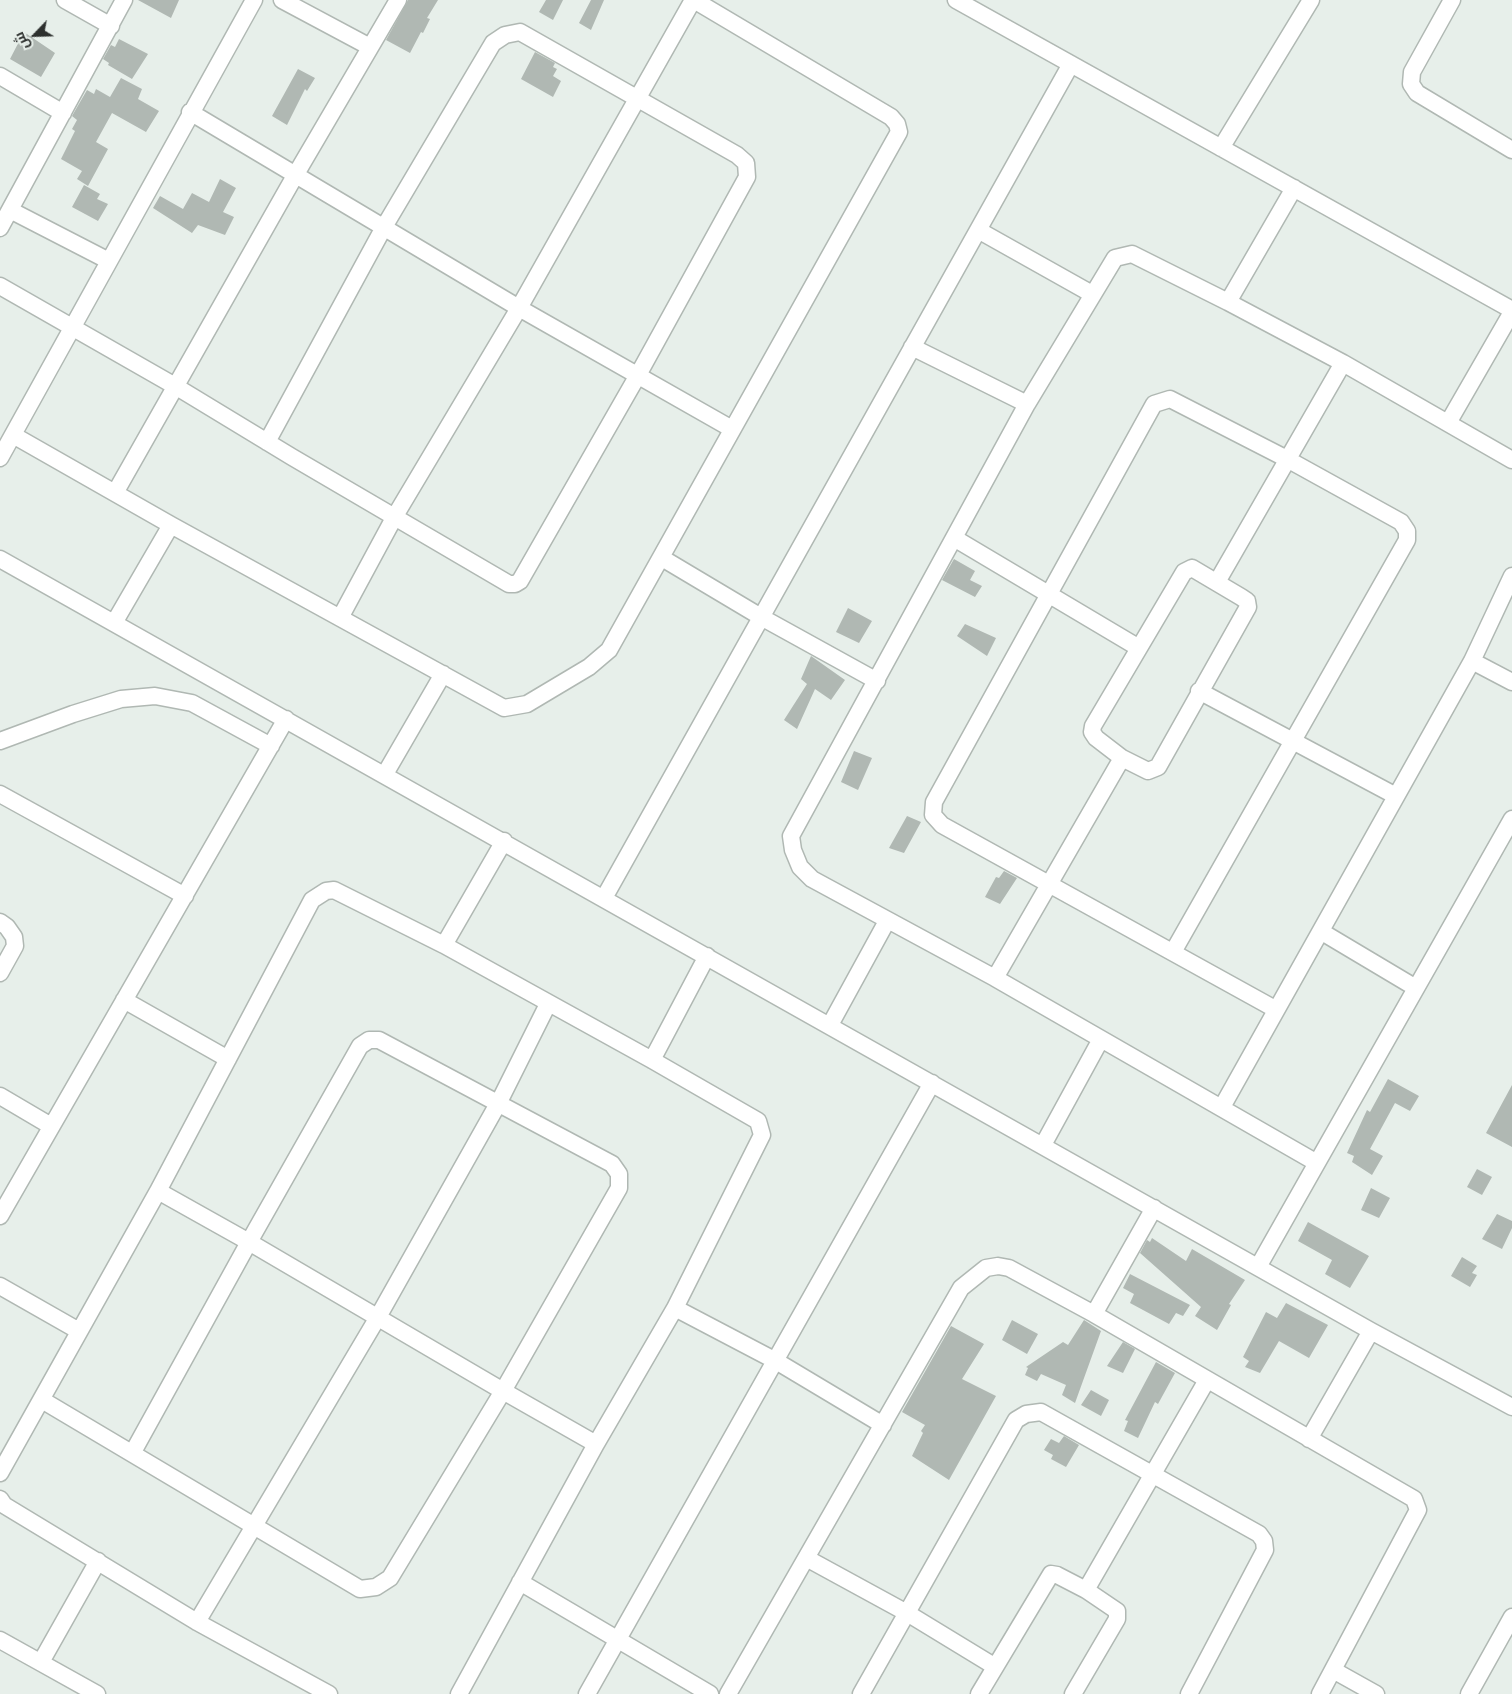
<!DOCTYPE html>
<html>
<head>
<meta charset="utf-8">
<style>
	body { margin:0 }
	#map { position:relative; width:1512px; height:1694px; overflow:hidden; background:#e7efea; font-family:Arial,Cairo,sans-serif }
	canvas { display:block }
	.north { position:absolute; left:10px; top:10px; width:50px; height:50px; -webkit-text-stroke:4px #e7efea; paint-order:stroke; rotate:246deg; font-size:14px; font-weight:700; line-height:20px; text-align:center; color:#2d302e }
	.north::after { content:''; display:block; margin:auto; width:18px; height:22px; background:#2d302e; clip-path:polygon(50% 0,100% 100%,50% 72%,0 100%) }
</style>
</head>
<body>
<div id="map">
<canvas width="1512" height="1694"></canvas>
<div class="north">ش</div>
</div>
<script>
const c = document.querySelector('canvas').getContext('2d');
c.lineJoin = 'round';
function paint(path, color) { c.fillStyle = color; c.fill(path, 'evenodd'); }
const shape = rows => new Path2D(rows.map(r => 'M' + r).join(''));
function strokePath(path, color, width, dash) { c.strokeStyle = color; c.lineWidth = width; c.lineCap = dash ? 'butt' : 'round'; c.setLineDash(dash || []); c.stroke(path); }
paint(shape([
	[138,0,179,0,171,18],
	[408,0,438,0,427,18,430,19,423,33,421,32,410,53,386,40],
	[546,0,563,0,553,20,539,12],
	[591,0,604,0,591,30,579,23],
	[24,32,55,53,41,77,10,59],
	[119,39,148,54,132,79,108,65,109,63,103,59,111,45,115,47],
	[535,52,555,63,553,67,557,69,553,76,561,81,553,97,521,79],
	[298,69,315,78,307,91,305,89,287,125,272,116],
	[121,78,142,89,138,99,159,111,146,132,112,113,96,142,108,149,88,186,77,179,82,171,61,159,75,131,72,129,77,120,72,116,87,90,94,94,96,89,110,97],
	[220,179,236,188,223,212,234,217,225,235,198,225,192,233,153,208,160,196,183,209,192,193,209,202],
	[84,185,100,194,97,199,108,204,98,221,72,207],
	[954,559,975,571,970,580,982,586,975,597,942,580],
	[848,608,872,621,859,643,836,632],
	[965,624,996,638,987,656,957,636],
	[811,656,845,680,831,700,815,689,797,729,784,720,807,684,801,679],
	[854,751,872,758,858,790,841,782],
	[907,816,921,822,904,853,889,848],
	[1004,871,1017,878,1000,904,985,897,996,877,999,878],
	[1388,1079,1419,1096,1410,1111,1395,1103,1370,1149,1383,1156,1372,1175,1352,1162,1354,1156,1347,1153,1367,1110,1370,1112],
	[1512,1085,1512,1147,1486,1133],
	[1477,1169,1492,1177,1482,1195,1467,1187],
	[1371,1188,1390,1198,1379,1218,1361,1210],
	[1497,1214,1512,1221,1512,1228,1502,1249,1482,1239],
	[1308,1222,1369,1256,1350,1288,1325,1274,1332,1260,1298,1241],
	[1152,1238,1186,1261,1192,1249,1245,1280,1229,1304,1231,1305,1217,1330,1195,1316,1201,1307,1140,1253,1147,1240,1150,1242],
	[1462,1257,1477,1266,1472,1273,1477,1275,1470,1287,1451,1276],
	[1130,1274,1190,1305,1183,1316,1176,1313,1169,1324,1130,1303,1134,1294,1123,1288],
	[1286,1303,1328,1325,1309,1358,1279,1341,1260,1373,1245,1367,1249,1361,1243,1357,1266,1312,1277,1318],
	[1012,1320,1038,1334,1027,1354,1002,1340],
	[1084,1320,1101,1331,1075,1403,1062,1395,1066,1385,1041,1374,1037,1381,1025,1375,1028,1368,1026,1367,1063,1342,1068,1345],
	[951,1326,984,1344,962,1379,996,1396,949,1480,912,1456,923,1433,921,1431,925,1425,902,1412],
	[1123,1342,1135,1349,1123,1373,1107,1366],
	[1156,1362,1175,1373,1158,1404,1155,1402,1138,1438,1124,1431,1128,1421,1125,1420],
	[1091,1390,1109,1400,1101,1416,1081,1405],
	[1064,1436,1079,1445,1066,1467,1051,1459,1053,1455,1044,1450,1051,1439,1059,1443]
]), '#b0b8b3');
const minor = shape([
	[65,0,111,26],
	[282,0,370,47],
	[956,0,1512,310],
	[1452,0,1412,72,1411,84,1417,93,1512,150],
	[0,76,63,113],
	[190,112,519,308,732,429],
	[1221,148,1311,0],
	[10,210,109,261],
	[0,228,124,0],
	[978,230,1092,294],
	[0,286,175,386,292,457,509,584,515,584,520,581,638,375,747,177,746,163,737,155,520,32,505,35,493,43,384,227,267,442],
	[1228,302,1294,188],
	[912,347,1027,404],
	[1448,423,1512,312],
	[13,435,171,525,504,708,527,704,589,667,609,650,899,132,897,124,891,117,694,0],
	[0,458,254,0],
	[115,493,296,174,398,0],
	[954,538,1139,648],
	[662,558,761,617,877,681],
	[0,559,1371,1331,1512,1407],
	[1192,568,1241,597,1247,601,1248,607,1158,767,1148,771,1122,758,1096,738,1092,732,1093,726,1184,572,1192,568],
	[1217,582,1343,363],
	[340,618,395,516,519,308,693,0],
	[114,623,171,525],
	[1472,661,1512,682],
	[1199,691,1396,796],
	[0,741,73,714,121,699,155,696,192,703,271,746],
	[385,774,443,674],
	[0,794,185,896],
	[604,898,1071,64],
	[0,922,7,927,14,937,15,946,0,973],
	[1322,932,1416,988],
	[444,945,504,841],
	[1173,952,1407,540,1407,531,1401,522,1287,459,1170,399,1154,404,934,802,933,815,942,825,1275,1009],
	[995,978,1122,758],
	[124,1000,228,1059],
	[830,1025,887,921],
	[652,1060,707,956],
	[0,1096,51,1126],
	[1222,1107,1472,661,1512,576],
	[1043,1145,1101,1039],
	[1317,1163,995,978,812,879,800,867,793,850,791,836,1027,404,1115,258,1132,254,1228,302,1343,363,1512,460],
	[0,1216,286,719],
	[1258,1267,1512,819],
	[0,1286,79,1331],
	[675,1308,776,1361,883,1425],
	[1094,1314,1154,1208],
	[42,1400,360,1589,376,1587,390,1578,503,1391,619,1188,619,1174,612,1164,379,1040,369,1040,360,1046,249,1242,503,1391,596,1444],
	[1309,1439,1371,1331],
	[133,1452,249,1242,158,1191],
	[0,1473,158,1191,312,900,326,891,334,890,444,945,652,1060,758,1121,762,1135,675,1308,596,1444,459,1694],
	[0,1499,4,1505,197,1622,329,1694],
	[808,1559,907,1613,994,1666],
	[520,1582,710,1694],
	[1086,1590,1207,1380],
	[197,1622,378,1317,499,1102,548,1004],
	[0,1640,97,1694],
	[41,1662,98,1561],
	[1333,1670,1376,1694],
	[587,1694,932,1083],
	[728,1694,961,1288,986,1268,998,1266,1009,1268,1094,1314,1414,1499,1418,1510,1320,1694],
	[861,1694,1016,1420,1026,1414,1041,1412,1259,1534,1264,1541,1265,1550,1189,1694],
	[979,1694,1051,1574,1057,1575,1086,1590,1117,1611,1117,1619,1073,1694],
	[1469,1694,1512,1617]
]);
strokePath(minor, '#b0b8b3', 19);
strokePath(minor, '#fff', 16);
</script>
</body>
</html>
